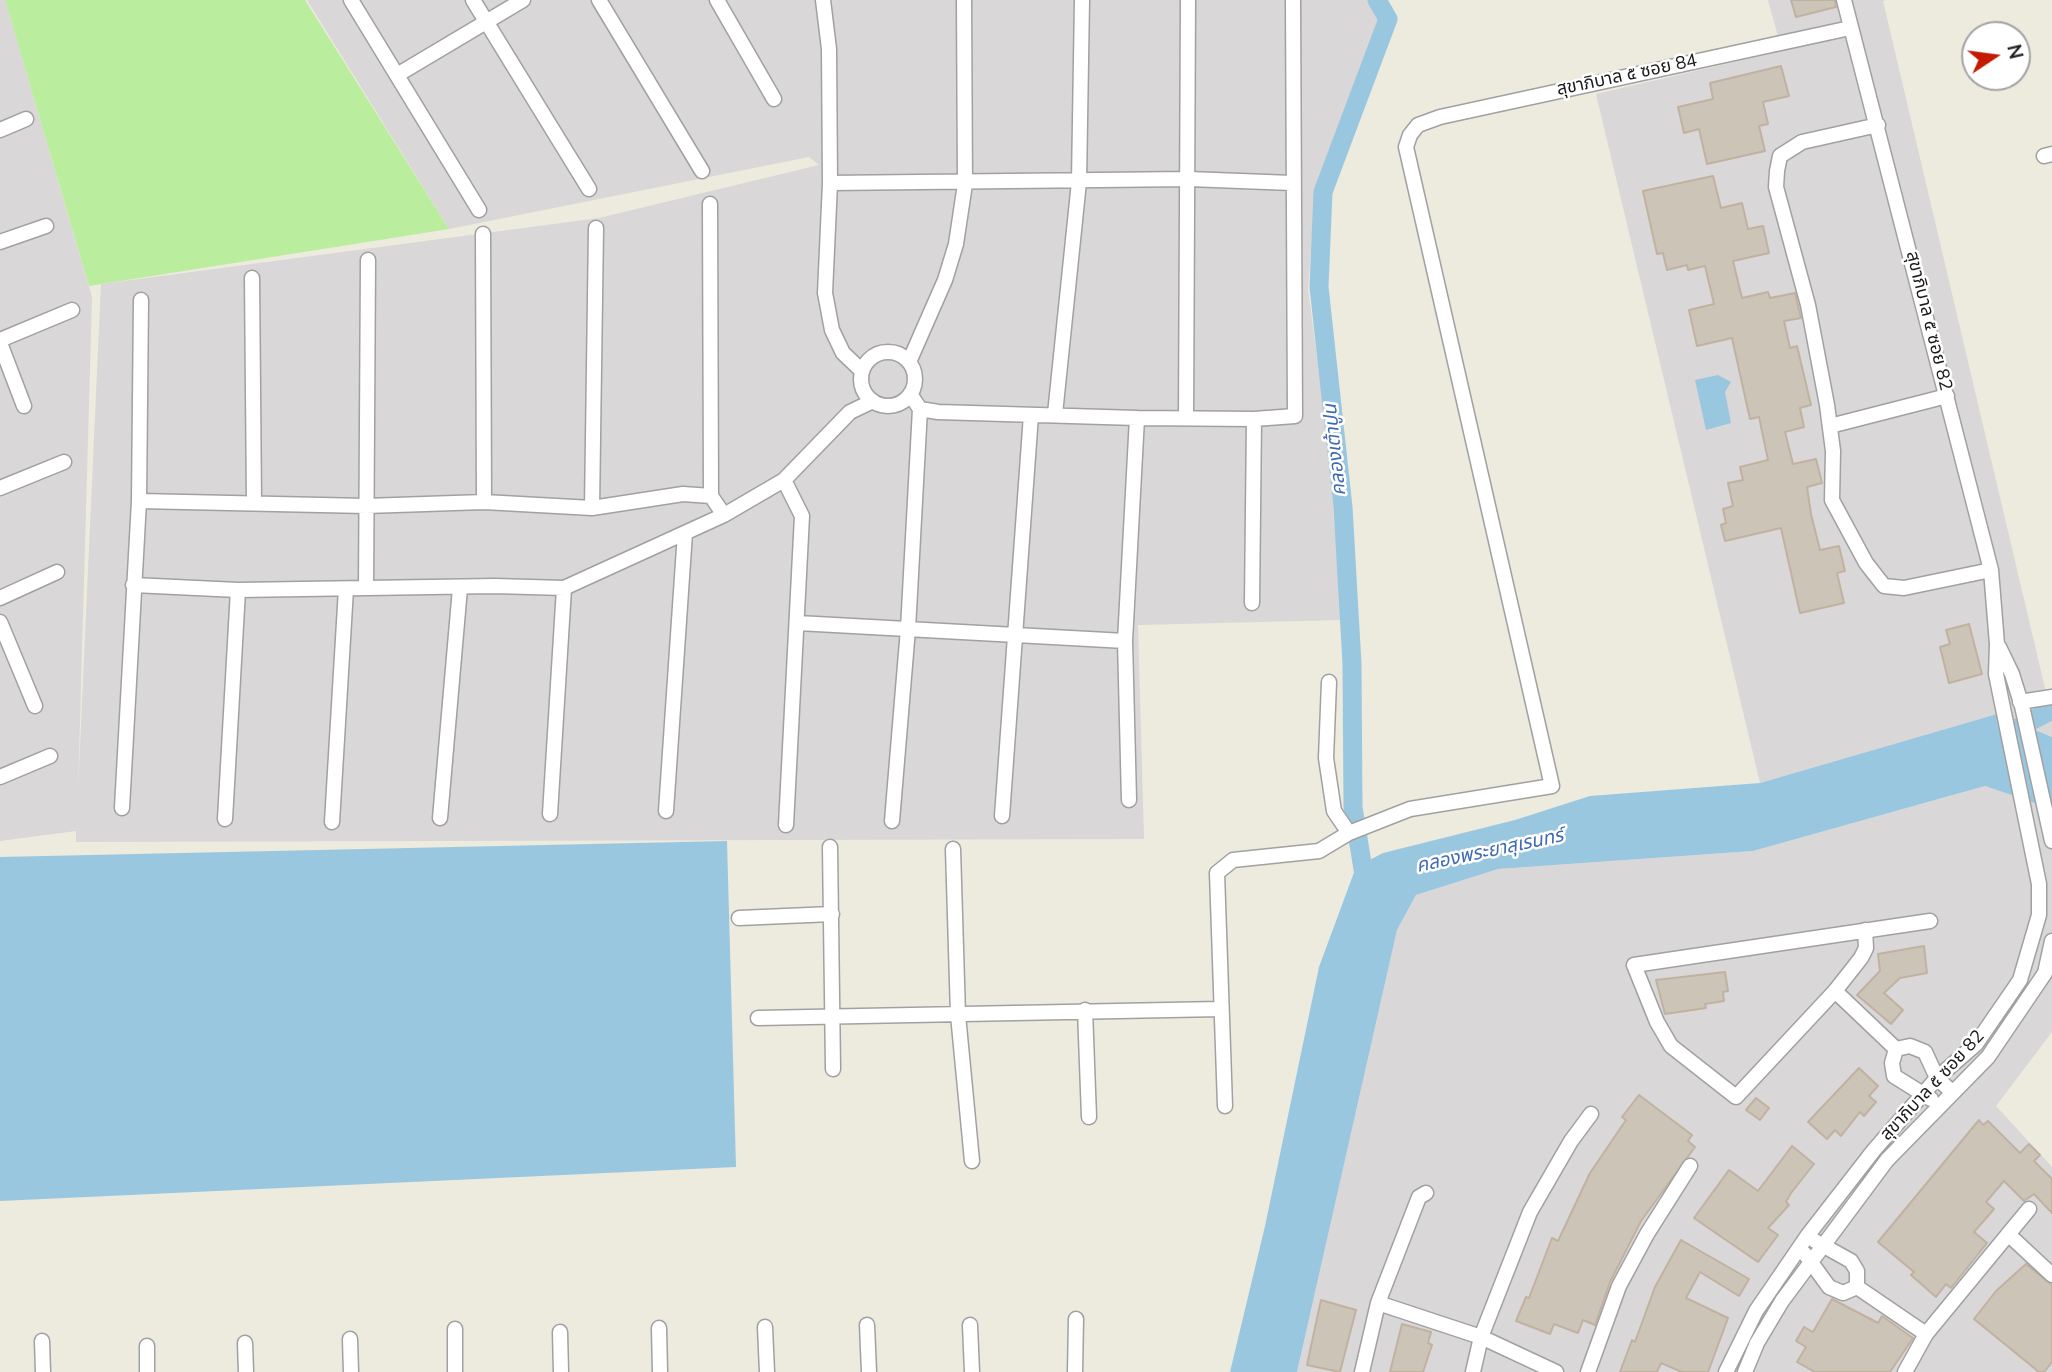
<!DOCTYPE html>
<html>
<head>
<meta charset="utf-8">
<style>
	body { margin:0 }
	#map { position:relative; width:2052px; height:1372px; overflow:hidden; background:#edeade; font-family:"Nunito Sans",sans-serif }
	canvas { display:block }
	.north { position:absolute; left:1961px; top:21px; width:70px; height:70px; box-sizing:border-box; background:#fff; border:2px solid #a3a3a3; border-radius:50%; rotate:77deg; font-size:19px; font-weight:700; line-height:28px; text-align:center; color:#1a1a1a }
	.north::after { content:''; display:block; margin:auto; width:24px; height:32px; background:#c51900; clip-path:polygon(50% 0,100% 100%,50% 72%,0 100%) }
</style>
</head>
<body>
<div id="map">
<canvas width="2052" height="1372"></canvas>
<div class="north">N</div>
</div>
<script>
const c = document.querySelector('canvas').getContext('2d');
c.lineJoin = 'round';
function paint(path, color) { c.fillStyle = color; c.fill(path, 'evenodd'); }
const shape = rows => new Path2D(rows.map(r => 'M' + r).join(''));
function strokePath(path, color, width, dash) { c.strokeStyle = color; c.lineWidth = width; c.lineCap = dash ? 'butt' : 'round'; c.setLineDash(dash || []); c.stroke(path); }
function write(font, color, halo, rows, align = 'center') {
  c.font = font + ' "Nunito Sans","Noto Sans Thai",sans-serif'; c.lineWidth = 5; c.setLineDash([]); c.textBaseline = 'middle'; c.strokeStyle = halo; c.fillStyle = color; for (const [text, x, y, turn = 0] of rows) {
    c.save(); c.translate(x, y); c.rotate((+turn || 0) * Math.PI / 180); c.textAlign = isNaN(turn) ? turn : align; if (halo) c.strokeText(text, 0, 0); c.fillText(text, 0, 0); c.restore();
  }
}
paint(shape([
	[0,0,5,0,92,297,78,791,101,284,599,218,819,165,809,157,449,229,307,0,1372,0,1383,18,1315,196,1308,289,1328,441,1342,620,1138,625,1144,839,76,842,76,831,0,841],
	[1768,0,1886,0,1883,1,2052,718,2052,737,1997,714,1760,783,1596,94,1782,51],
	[1985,786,2052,809,2052,1032,1996,1106,2052,1167,2052,1372,1297,1372,1397,930,1416,895,1498,869,1753,851]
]), '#d9d7d7');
paint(shape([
	[5,0,305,0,449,229,89,286]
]), '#bbed9e');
paint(shape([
	[1718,375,1731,382,1725,392,1731,423,1706,430,1695,380],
	[1997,714,2052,737,2052,809,1985,786,1753,851,1498,869,1416,895,1397,930,1297,1372,1230,1372,1265,1226,1319,967,1356,867,1383,853,1515,820,1590,796,1760,783],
	[727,841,736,1167,0,1201,0,857]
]), '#9ac7e0');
strokePath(shape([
	[2010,732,2052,710],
	[1366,888,1353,807,1352,664,1343,507,1319,287,1323,192,1388,19,1377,0]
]), '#9ac7e0', 19);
const building = shape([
	[1791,0,1835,0,1836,7,1796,17,1791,0],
	[1781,66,1789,96,1763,102,1768,124,1759,126,1765,151,1707,164,1699,129,1684,133,1678,107,1713,99,1710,83,1781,66],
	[1713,176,1721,208,1742,203,1748,229,1763,226,1769,253,1733,261,1742,298,1768,292,1770,298,1795,293,1801,318,1784,321,1790,348,1797,346,1811,405,1800,408,1804,427,1785,432,1793,464,1816,459,1822,483,1807,487,1811,514,1820,550,1839,546,1845,571,1837,573,1844,603,1800,613,1781,528,1725,541,1721,525,1726,523,1723,509,1733,506,1728,483,1743,480,1740,467,1768,460,1759,417,1750,419,1732,338,1697,346,1689,310,1714,304,1705,266,1688,270,1687,265,1667,270,1663,253,1657,254,1643,191,1713,176],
	[1969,624,1982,674,1949,683,1940,647,1950,644,1946,630,1969,624],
	[1924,946,1927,973,1900,978,1884,993,1903,1010,1891,1024,1857,995,1880,971,1878,954,1924,946],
	[1725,972,1728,991,1723,992,1724,1001,1705,1004,1706,1008,1665,1014,1656,980,1725,972],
	[1859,1068,1878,1086,1869,1096,1876,1102,1864,1116,1860,1112,1841,1136,1835,1130,1827,1139,1808,1122,1859,1068],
	[1639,1095,1692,1135,1688,1141,1695,1147,1641,1221,1610,1282,1595,1325,1583,1320,1578,1333,1554,1324,1550,1334,1516,1321,1526,1297,1529,1298,1552,1238,1558,1241,1590,1173,1626,1120,1622,1117,1639,1095],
	[1756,1098,1769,1108,1760,1120,1746,1110,1756,1098],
	[1979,1120,1983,1125,1988,1121,2020,1153,2029,1144,2040,1155,2034,1161,2052,1179,2052,1213,2034,1194,2024,1201,2004,1181,1986,1202,1994,1209,1974,1232,1987,1243,1951,1288,1946,1284,1936,1297,1911,1275,1914,1272,1878,1242,1979,1120],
	[1792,1146,1814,1164,1791,1193,1786,1202,1789,1205,1768,1228,1778,1235,1758,1262,1694,1218,1729,1170,1758,1191,1792,1146],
	[1681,1240,1749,1279,1739,1296,1700,1272,1686,1298,1728,1318,1708,1372,1682,1372,1661,1363,1657,1372,1620,1372,1632,1340,1635,1342,1655,1287,1681,1240],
	[2026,1264,2052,1285,2052,1362,2044,1372,2039,1372,1974,1319,1996,1291,2026,1264],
	[1832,1299,1878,1323,1882,1316,1913,1338,1890,1372,1815,1372,1797,1362,1806,1347,1796,1341,1804,1327,1813,1332,1832,1299],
	[1321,1300,1356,1310,1340,1372,1307,1365,1321,1300],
	[1402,1324,1431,1332,1428,1343,1432,1345,1423,1372,1390,1372,1402,1324]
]);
paint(building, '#cdc4b8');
strokePath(building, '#c0b2a0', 2);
const minor = shape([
	[351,0,479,210],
	[473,0,589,189],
	[599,0,702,171],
	[717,0,774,99],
	[823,0,829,49,830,183,825,293,832,330,843,353,862,371],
	[397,75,523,0],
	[1878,125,1802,142,1780,156,1777,171,1776,187,1808,305,1827,405,1833,451,1832,500,1866,563,1884,586,1904,588,1991,570],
	[0,130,26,119],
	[2044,156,2052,154],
	[830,183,1189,179,1292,183],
	[710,204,711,496],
	[483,234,484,502],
	[0,242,46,226],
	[252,278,254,503],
	[0,340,72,310],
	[0,343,24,406],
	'861 379a27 27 0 1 1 54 0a27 27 0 1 1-54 0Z',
	[909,362,945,280,956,244,965,184,964,0],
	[910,394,920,409,938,412,1137,418,1254,419,1295,416,1293,0],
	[1055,414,1079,182,1082,0],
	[1186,418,1188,0],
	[1830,426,1947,396],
	[784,480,802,516,786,825],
	[0,488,64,462],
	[139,501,366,506,484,502,592,508,683,494,711,496,724,515,784,480,850,412,873,401],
	[592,508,596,228],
	[133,585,238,590,495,586,564,588,724,515],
	[366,588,368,260],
	[0,598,57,572],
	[1252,603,1254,419],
	[0,622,35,706],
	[798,623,1125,641,1137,418],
	[1125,641,1129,800],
	[1999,647,2012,674,2022,706,2052,841],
	[1329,682,1326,758,1334,811,1349,833],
	[2020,702,2052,697],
	[0,777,50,756],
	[122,808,139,501,141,300],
	[666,811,685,533],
	[550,814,564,588],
	[1002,816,1031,415],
	[440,818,460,588],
	[225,819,238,590],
	[892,821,908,629,920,409],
	[332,822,346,589],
	[830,847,833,1069],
	[953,849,958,1015,972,1161],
	[739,918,832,914],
	[1865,930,1866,948,1861,958,1835,991,1736,1097,1671,1046,1657,1022,1634,965,1930,921],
	[1835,991,1896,1049],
	[1085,1010,1089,1117],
	[758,1018,1220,1009],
	[1896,1049,1892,1063,1894,1076,1931,1099],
	[1896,1049,1910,1046,1925,1052,1937,1078,1953,1093],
	[1225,1106,1217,873,1233,860,1319,851,1349,833,1410,809,1552,786,1406,147,1410,135,1418,125,1440,117,1850,28],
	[2008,1234,2052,1275],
	[1815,1241,1851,1261,1857,1271,1857,1287],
	[1805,1254,1829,1287,1843,1293,1857,1287],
	[1857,1287,1926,1334],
	[1378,1303,1481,1337,1556,1372],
	[867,1325,869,1372],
	[970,1325,972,1372],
	[765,1327,767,1372],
	[659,1328,660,1372],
	[455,1329,455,1372],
	[560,1332,561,1372],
	[350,1339,351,1372],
	[42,1341,43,1372],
	[245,1343,246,1372],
	[147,1346,147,1372],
	[1075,1372,1076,1319],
	[1362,1372,1378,1303,1419,1197,1426,1193],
	[1473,1372,1481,1337,1530,1212,1571,1141,1591,1114],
	[1588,1372,1619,1286,1647,1234,1690,1166],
	[1726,1372,1756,1311,1808,1235,1874,1150,1937,1078,1976,1044,2020,980,2039,915,2039,884,1996,674,1997,644,1991,570,1844,0],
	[1745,1372,1757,1343,1782,1301,1887,1160,1988,1057,2045,973,2052,941],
	[1905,1372,1926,1334,2029,1209]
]);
strokePath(minor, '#a1a1a1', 17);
strokePath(minor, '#fff', 14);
write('18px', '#1a1a1a', '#fff', [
	["สุขาภิบาล ๕ ซอย 84",1627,76,-12],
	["สุขาภิบาล ๕ ซอย 82",1928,321,76],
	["สุขาภิบาล ๕ ซอย 82",1933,1086,-47]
]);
write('italic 19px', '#406ab1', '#fff', [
	["คลองเต้าปูน",1336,450,-96],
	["คลองพระยาสุเรนทร์",1490,852,-12]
]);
</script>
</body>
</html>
